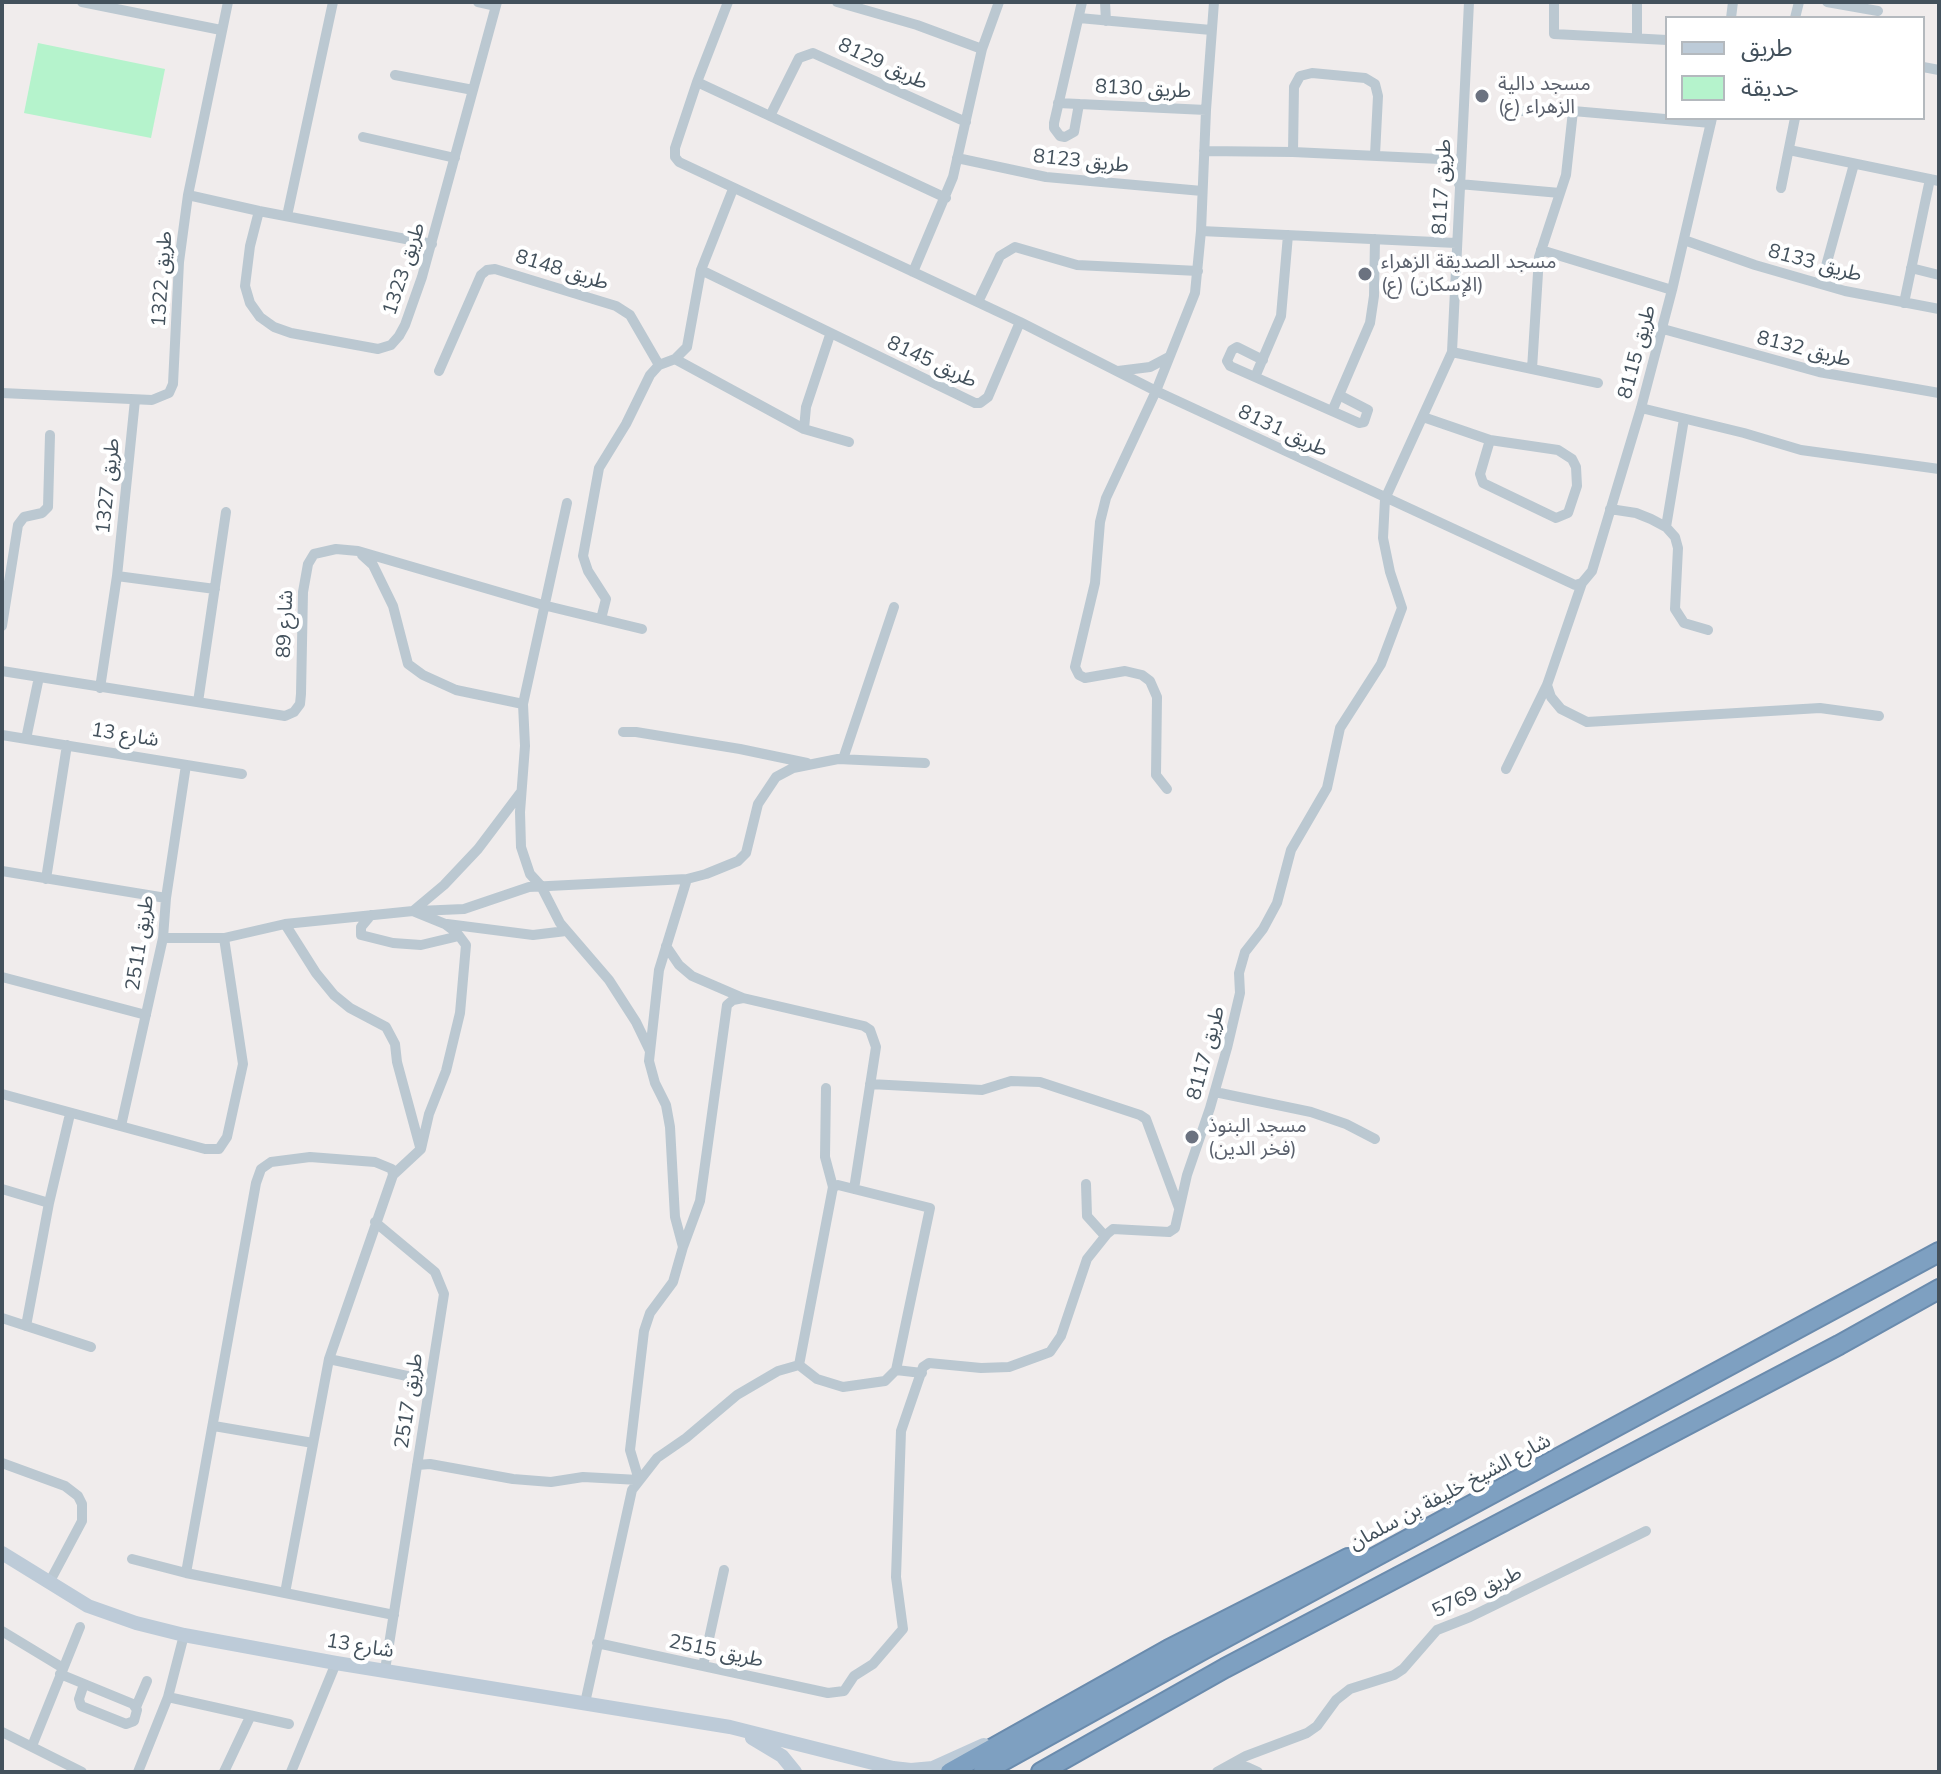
<!DOCTYPE html>
<html>
<head>
<meta charset="utf-8">
<style>
	body { margin:0 }
	#map { position:relative; width:1941px; height:1774px; overflow:hidden; background:#f0ecec; font-family:Mulish,"Noto Sans Arabic",sans-serif }
	canvas { display:block }
	.frame { position:absolute; inset:0; border:4px solid #43515c; pointer-events:none }
	.legend { position:absolute; left:1665px; top:16px; width:260px; height:104px; box-sizing:border-box; background:#fff; border:2px solid #b4b9be; margin:0; padding:10px 14px; list-style:none; font-size:24px; color:#43515c }
	.legend li { display:flex; align-items:center; gap:16px; height:40px }
	.legend b { width:40px; border:2px solid #b4b9be }
</style>
</head>
<body>
<div id="map">
<canvas width="1941" height="1774"></canvas>
<div class="frame"></div>
<ul class="legend">
<li><b style="height:10px;background:#bdcbd8"></b>طريق</li>
<li><b style="height:22px;background:#b5f3cc"></b>حديقة</li>
</ul>
</div>
<script>
const c = document.querySelector('canvas').getContext('2d');
c.lineJoin = 'round';
function paint(path, color) { c.fillStyle = color; c.fill(path, 'evenodd'); }
const shape = rows => new Path2D(rows.map(r => 'M' + r).join(''));
function strokePath(path, color, width, dash) { c.strokeStyle = color; c.lineWidth = width; c.lineCap = dash ? 'butt' : 'round'; c.setLineDash(dash || []); c.stroke(path); }
function write(font, color, halo, rows, align = 'center') {
  c.font = font + ' Mulish,"Noto Sans Arabic",sans-serif'; c.lineWidth = 8; c.setLineDash([]); c.textBaseline = 'middle'; c.strokeStyle = halo; c.fillStyle = color; for (const [text, x, y, turn = 0] of rows) {
    c.save(); c.translate(x, y); c.rotate((+turn || 0) * Math.PI / 180); c.textAlign = isNaN(turn) ? turn : align; if (halo) c.strokeText(text, 0, 0); c.fillText(text, 0, 0); c.restore();
  }
}
paint(shape([
	[38,43,165,69,151,138,24,113]
]), '#b5f3cc');
const highway = shape([
	[950,1772,1169,1649,1348,1558],
	[983,1772,1203,1650,1939,1252],
	[1041,1772,1225,1668,1839,1345,1939,1289]
]);
strokePath(highway, '#6a8bad', 22);
strokePath(shape([
	[82,2,221,30],
	[478,2,496,6],
	[728,2,697,82,675,148,675,157,679,162,1020,322,1156,391,1575,585,1582,583,1592,571,1641,408,1672,290,1712,118],
	[837,2,917,25,982,49],
	[1105,2,1106,21],
	[1554,2,1554,34,1667,40],
	[1637,2,1637,37],
	[1827,2,1878,11],
	[1079,18,1211,30],
	[1731,18,1733,2],
	[1795,18,1799,2],
	[1923,67,1939,70],
	[395,75,473,90],
	[697,82,946,198],
	[1058,103,1206,110],
	[1079,104,1074,132,1065,137,1060,136,1054,128,1054,123,1082,2],
	[1522,111,1573,111,1711,123],
	[770,116,799,58,813,53,966,122],
	[363,137,455,158],
	[1789,150,1939,181],
	[1204,151,1293,152,1461,160],
	[1293,152,1294,87,1300,76,1312,73,1365,78,1375,84,1378,96,1375,155],
	[957,158,1046,177,1202,191],
	[1459,184,1560,193],
	[1781,188,1795,118],
	[188,195,259,211,432,244],
	[259,211,250,246,245,286,250,303,260,317,274,327,291,333,378,349,391,345,399,336,405,325,422,277,497,2],
	[287,216,333,2],
	[1201,231,1456,243],
	[1684,240,1755,265,1845,291,1939,309],
	[1541,250,1672,290],
	[1911,268,1939,275],
	[701,270,975,403,980,403,988,397,1020,322],
	[913,272,953,177,982,49,999,2],
	[1821,284,1854,164],
	[978,302,1000,256,1015,247,1077,265,1198,271],
	[1904,303,1930,179],
	[1663,329,1819,372,1939,393],
	[1452,352,1598,383],
	[675,359,804,429,849,442],
	[1263,360,1237,347,1232,350,1227,361,1230,366,1359,423,1364,422,1368,410,1339,395],
	[1532,369,1539,257,1566,175,1573,111],
	[439,371,481,275,487,270,495,269,616,306,630,315,659,365],
	[1118,371,1150,367,1169,357],
	[1255,377,1281,316,1288,235],
	[2,393,152,400,169,393,173,384,179,262,188,195,228,2],
	[1641,408,1744,433,1801,450,1939,469],
	[1333,409,1370,323,1374,296,1375,239],
	[1423,417,1490,440],
	[804,429,806,407,830,335],
	[1490,440,1558,450,1572,459,1576,467,1577,486,1568,513,1556,518,1483,483,1480,474,1490,440],
	[567,503,523,704,525,746,520,812,521,847,530,874,541,886,560,923,609,980,636,1022,650,1051],
	[1610,509,1636,513,1651,519,1666,527,1675,537,1678,548,1675,609,1684,623,1708,630],
	[1666,527,1684,419],
	[362,555,373,565,393,606,408,664,423,675,456,690,523,704],
	[117,576,215,589],
	[601,619,606,599,588,571,583,556,599,468,626,424,650,375,659,365,675,359,687,347,701,270,733,189],
	[2,626,18,525,24,517,42,513,48,507,50,435],
	[2,671,285,716,294,712,300,704,301,694,303,592,308,564,314,554,336,549,358,551,543,605,642,629],
	[1547,685,1551,697,1561,709,1587,722,1820,708,1879,716],
	[100,688,117,576,135,400],
	[198,702,226,512],
	[623,732,636,732,740,749,807,763],
	[2,735,242,774],
	[26,739,39,677],
	[843,759,894,607],
	[1506,769,1547,685,1582,583],
	[1167,789,1156,775,1157,697,1150,681,1142,675,1125,671,1085,678,1079,675,1075,667,1095,583,1100,522,1106,498,1156,391,1195,293,1201,231,1206,110,1214,2],
	[2,871,166,898],
	[46,879,67,745],
	[413,911,444,885,478,849,521,792],
	[418,911,464,909,529,887,687,879,706,874,738,861,746,853,758,804,776,777,793,768,838,759,925,763],
	[371,915,361,927,361,935,393,943,421,945,459,936],
	[285,924,316,973,334,995,350,1008,386,1027,395,1044,397,1062,420,1147],
	[447,924,533,935,566,931],
	[163,938,224,938,285,924,413,911,445,924,457,933,466,945,460,1013,446,1071,429,1114,421,1149,393,1175,329,1359,285,1593],
	[666,946,679,965,692,976,743,998,864,1026,870,1030,876,1047,854,1189],
	[2,977,146,1015],
	[870,1084,982,1090,1011,1081,1040,1082,1140,1115,1146,1119,1179,1208],
	[1215,1092,1311,1112,1346,1124,1375,1139],
	[2,1094,205,1149,219,1149,227,1137,243,1064,224,938],
	[121,1126,163,938,166,898,186,765],
	[1086,1184,1087,1216,1105,1236],
	[2,1189,49,1203],
	[375,1222,435,1272,444,1294,385,1670],
	[683,1247,700,1201,727,1005,733,1000,743,998],
	[2,1318,91,1347],
	[26,1326,49,1203,70,1114],
	[329,1359,430,1381],
	[799,1365,833,1187,825,1157,826,1088],
	[896,1370,922,1373],
	[214,1426,313,1443],
	[2,1463,65,1486,78,1496,82,1504,82,1521,49,1583],
	[417,1465,430,1464,513,1479,551,1482,583,1477,639,1480,630,1450,644,1331,650,1313,673,1282,683,1247,675,1217,670,1127,666,1105,655,1083,649,1061,659,970,687,879],
	[132,1559,186,1573,394,1615],
	[186,1573,256,1183,261,1169,271,1162,310,1157,375,1162,392,1169,393,1175],
	[2,1631,63,1668],
	[597,1643,828,1693,844,1691,854,1676,873,1664,903,1629,896,1577,901,1431,923,1367,929,1363,981,1368,1009,1367,1050,1352,1061,1336,1087,1259,1107,1234,1113,1229,1169,1232,1175,1228,1187,1175,1210,1108,1227,1048,1240,993,1239,973,1245,952,1263,929,1277,903,1291,850,1327,788,1340,728,1381,664,1402,608,1390,572,1383,538,1385,499,1452,352,1469,2],
	[703,1666,724,1570],
	[60,1674,133,1704,137,1710,134,1721,126,1724,81,1706,79,1699,84,1684],
	[168,1697,289,1724],
	[585,1703,632,1490,657,1458,686,1438,737,1395,778,1371,799,1365,817,1379,843,1387,885,1381,896,1370,930,1208,838,1185,833,1187],
	[136,1707,147,1681],
	[2,1732,82,1772],
	[32,1746,80,1627],
	[1229,1767,1247,1767,1258,1772],
	[138,1772,168,1697,184,1635],
	[224,1772,250,1717],
	[291,1772,336,1663],
	[1217,1772,1246,1756,1307,1733,1317,1726,1336,1700,1350,1689,1394,1675,1403,1669,1437,1630,1470,1617,1646,1531]
]), '#bbc8d1', 10);
strokePath(shape([
	[2,1553,88,1606,136,1623,184,1635,336,1663,730,1727,893,1768,911,1770,933,1768,984,1745],
	[752,1738,782,1756,795,1772]
]), '#bdcbd8', 14);
strokePath(highway, '#7ea0c1', 18);
for (const [x, y, r, color] of [
	[1482,96,8,"#6b7280"],
	[1365,274,8,"#6b7280"],
	[1192,1137,8,"#6b7280"]
]) { const dot = new Path2D(); dot.arc(x, y, r, 0, 2 * Math.PI); c.fillStyle = color; c.fill(dot); strokePath(dot, '#fff', 3); }
write('20px', '#43515c', '#fff', [
	["طريق 8129",883,64,25],
	["طريق 8130",1143,89,3],
	["طريق 8123",1081,161,6],
	["طريق 8117",1442,187,-87],
	["طريق 8133",1815,263,15],
	["طريق 1323",404,269,-72],
	["طريق 8148",562,270,17],
	["طريق 1322",162,279,-86],
	["طريق 8132",1804,349,14],
	["طريق 8115",1637,352,-75],
	["طريق 8145",932,362,25],
	["طريق 8131",1283,431,25],
	["طريق 1327",108,486,-84],
	["شارع 89",285,624,-88],
	["شارع 13",125,735,9],
	["طريق 2511",140,943,-81],
	["طريق 8117",1206,1053,-75],
	["طريق 2517",409,1401,-81],
	["شارع الشيخ خليفة بن سلمان",1450,1492,-28],
	["طريق 5769",1477,1592,-25],
	["شارع 13",360,1646,9],
	["طريق 2515",716,1651,12]
]);
write('20px', '#5b616d', '#fff', [
	["مسجد دالية",1498,84],
	["الزهراء (ع)",1498,107],
	["مسجد الصديقة الزهراء",1381,262],
	["(ع) (الإسكان)",1381,285],
	["مسجد البنوذ",1208,1126],
	["(فخر الدين)",1208,1149]
], 'left');
</script>
</body>
</html>
